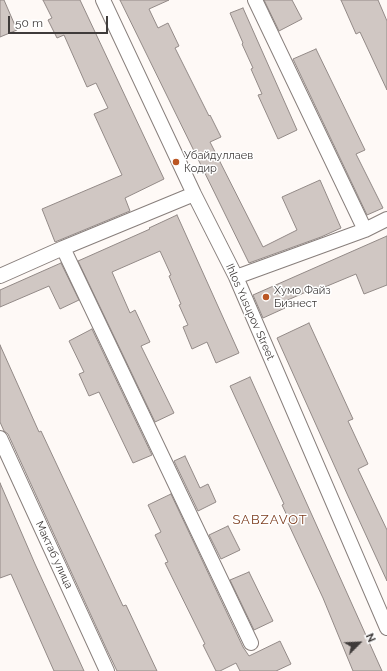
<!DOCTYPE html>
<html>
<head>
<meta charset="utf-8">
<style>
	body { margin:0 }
	#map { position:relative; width:387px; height:671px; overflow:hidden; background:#fef9f6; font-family:Raleway,sans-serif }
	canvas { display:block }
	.north { position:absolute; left:339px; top:623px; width:40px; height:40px; -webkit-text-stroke:3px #fff; paint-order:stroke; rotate:66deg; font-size:11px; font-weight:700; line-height:16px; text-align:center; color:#3f3b3a }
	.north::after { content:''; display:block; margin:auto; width:14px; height:18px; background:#3f3b3a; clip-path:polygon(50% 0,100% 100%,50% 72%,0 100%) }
	.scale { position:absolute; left:8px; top:16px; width:100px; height:18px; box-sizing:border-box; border:2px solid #3f3b3a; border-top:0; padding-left:5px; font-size:12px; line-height:14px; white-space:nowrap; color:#3f3b3a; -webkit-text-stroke:3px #fff; paint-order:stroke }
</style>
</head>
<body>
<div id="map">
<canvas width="387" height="671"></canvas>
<div class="north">N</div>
<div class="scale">50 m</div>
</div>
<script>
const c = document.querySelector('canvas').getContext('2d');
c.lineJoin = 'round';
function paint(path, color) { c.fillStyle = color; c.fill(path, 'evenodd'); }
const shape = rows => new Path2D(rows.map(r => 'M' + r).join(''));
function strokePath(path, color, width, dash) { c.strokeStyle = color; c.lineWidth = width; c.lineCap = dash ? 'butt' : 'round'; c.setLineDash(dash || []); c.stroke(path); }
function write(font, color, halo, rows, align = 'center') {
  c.font = font + ' Raleway,sans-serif'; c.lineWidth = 3; c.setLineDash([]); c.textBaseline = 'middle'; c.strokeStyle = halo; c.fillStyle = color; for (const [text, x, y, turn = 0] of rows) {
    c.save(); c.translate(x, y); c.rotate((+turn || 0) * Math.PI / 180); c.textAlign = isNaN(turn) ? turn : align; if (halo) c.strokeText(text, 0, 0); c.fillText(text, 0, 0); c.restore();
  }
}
const building = shape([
	[0,0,4,0,17,30,0,37,0,0],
	[43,0,80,0,164,179,125,198,130,211,55,242,42,209,122,175,94,114,108,108,96,83,87,87,64,35,57,38,48,20,52,18,43,0],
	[120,0,169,0,149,9,158,28,168,23,179,46,175,48,209,116,210,115,221,137,210,142,263,247,297,230,282,197,320,180,341,228,321,237,249,263,120,0],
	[264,0,292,0,302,19,279,31,264,0],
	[341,0,378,0,387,21,387,90,360,32,356,34,341,0],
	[243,8,297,130,278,139,258,95,262,94,251,69,253,68,242,44,243,43,230,13,243,8],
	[316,49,365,150,356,154,383,208,367,215,293,59,316,49],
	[177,215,239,353,216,363,207,342,192,349,183,327,188,325,179,305,181,304,169,276,171,275,160,251,112,272,130,313,135,310,150,342,141,346,174,413,155,422,78,261,150,229,149,228,177,215],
	[387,236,387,285,364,294,356,274,308,294,306,292,283,302,285,308,263,318,253,295,387,236],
	[61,263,79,300,60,309,49,286,0,307,0,290,61,263],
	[309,323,353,419,348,421,368,464,358,469,387,530,387,581,348,496,277,338,309,323],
	[92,329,152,455,133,463,99,392,89,396,79,374,84,372,69,341,92,329],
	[0,345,39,432,41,431,123,606,126,605,157,671,117,671,106,648,8,434,4,431,0,422,0,345],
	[250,377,311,513,382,671,353,671,323,598,288,523,290,522,282,505,284,504,230,386,250,377],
	[185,456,200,488,208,484,216,502,198,511,174,461,185,456],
	[0,483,35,564,84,671,54,671,11,574,0,578,0,483],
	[171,494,243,647,249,656,280,641,291,664,276,671,240,671,236,663,220,671,216,671,203,645,205,644,165,563,168,562,155,535,161,532,148,505,171,494],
	[228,526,240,550,221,559,209,535,228,526],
	[249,572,273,621,254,630,230,580,249,572]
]);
paint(building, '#d0c7c3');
strokePath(building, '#938a87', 1);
const minor = shape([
	[103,0,194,194,236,277,387,628],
	[255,0,365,230],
	[63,248,251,643],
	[0,276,63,248,194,194],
	[236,277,365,230,387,219],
	[0,438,107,671]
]);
strokePath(minor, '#887f7c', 16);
strokePath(minor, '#fff', 14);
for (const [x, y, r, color] of [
	[176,162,4,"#bb5623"],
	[266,297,4,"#bb5623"]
]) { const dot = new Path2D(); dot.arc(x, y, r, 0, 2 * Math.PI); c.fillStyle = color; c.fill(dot); strokePath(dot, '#fff', 1.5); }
write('11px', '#3f3b3a', '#fff', [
	["Убайдуллаев",184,156],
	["Кодир",184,169],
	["Хумо Файз",274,291],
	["Бизнест",274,304]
], 'left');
write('11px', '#3f3b3a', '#fff', [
	["Ihlos Yusupov Street",250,312,66],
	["Мактаб улица",54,555,65]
]);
c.letterSpacing = '1px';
write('13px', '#7c3b1c', '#fff', [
	["SABZAVOT",270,520]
]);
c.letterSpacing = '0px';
</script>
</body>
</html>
